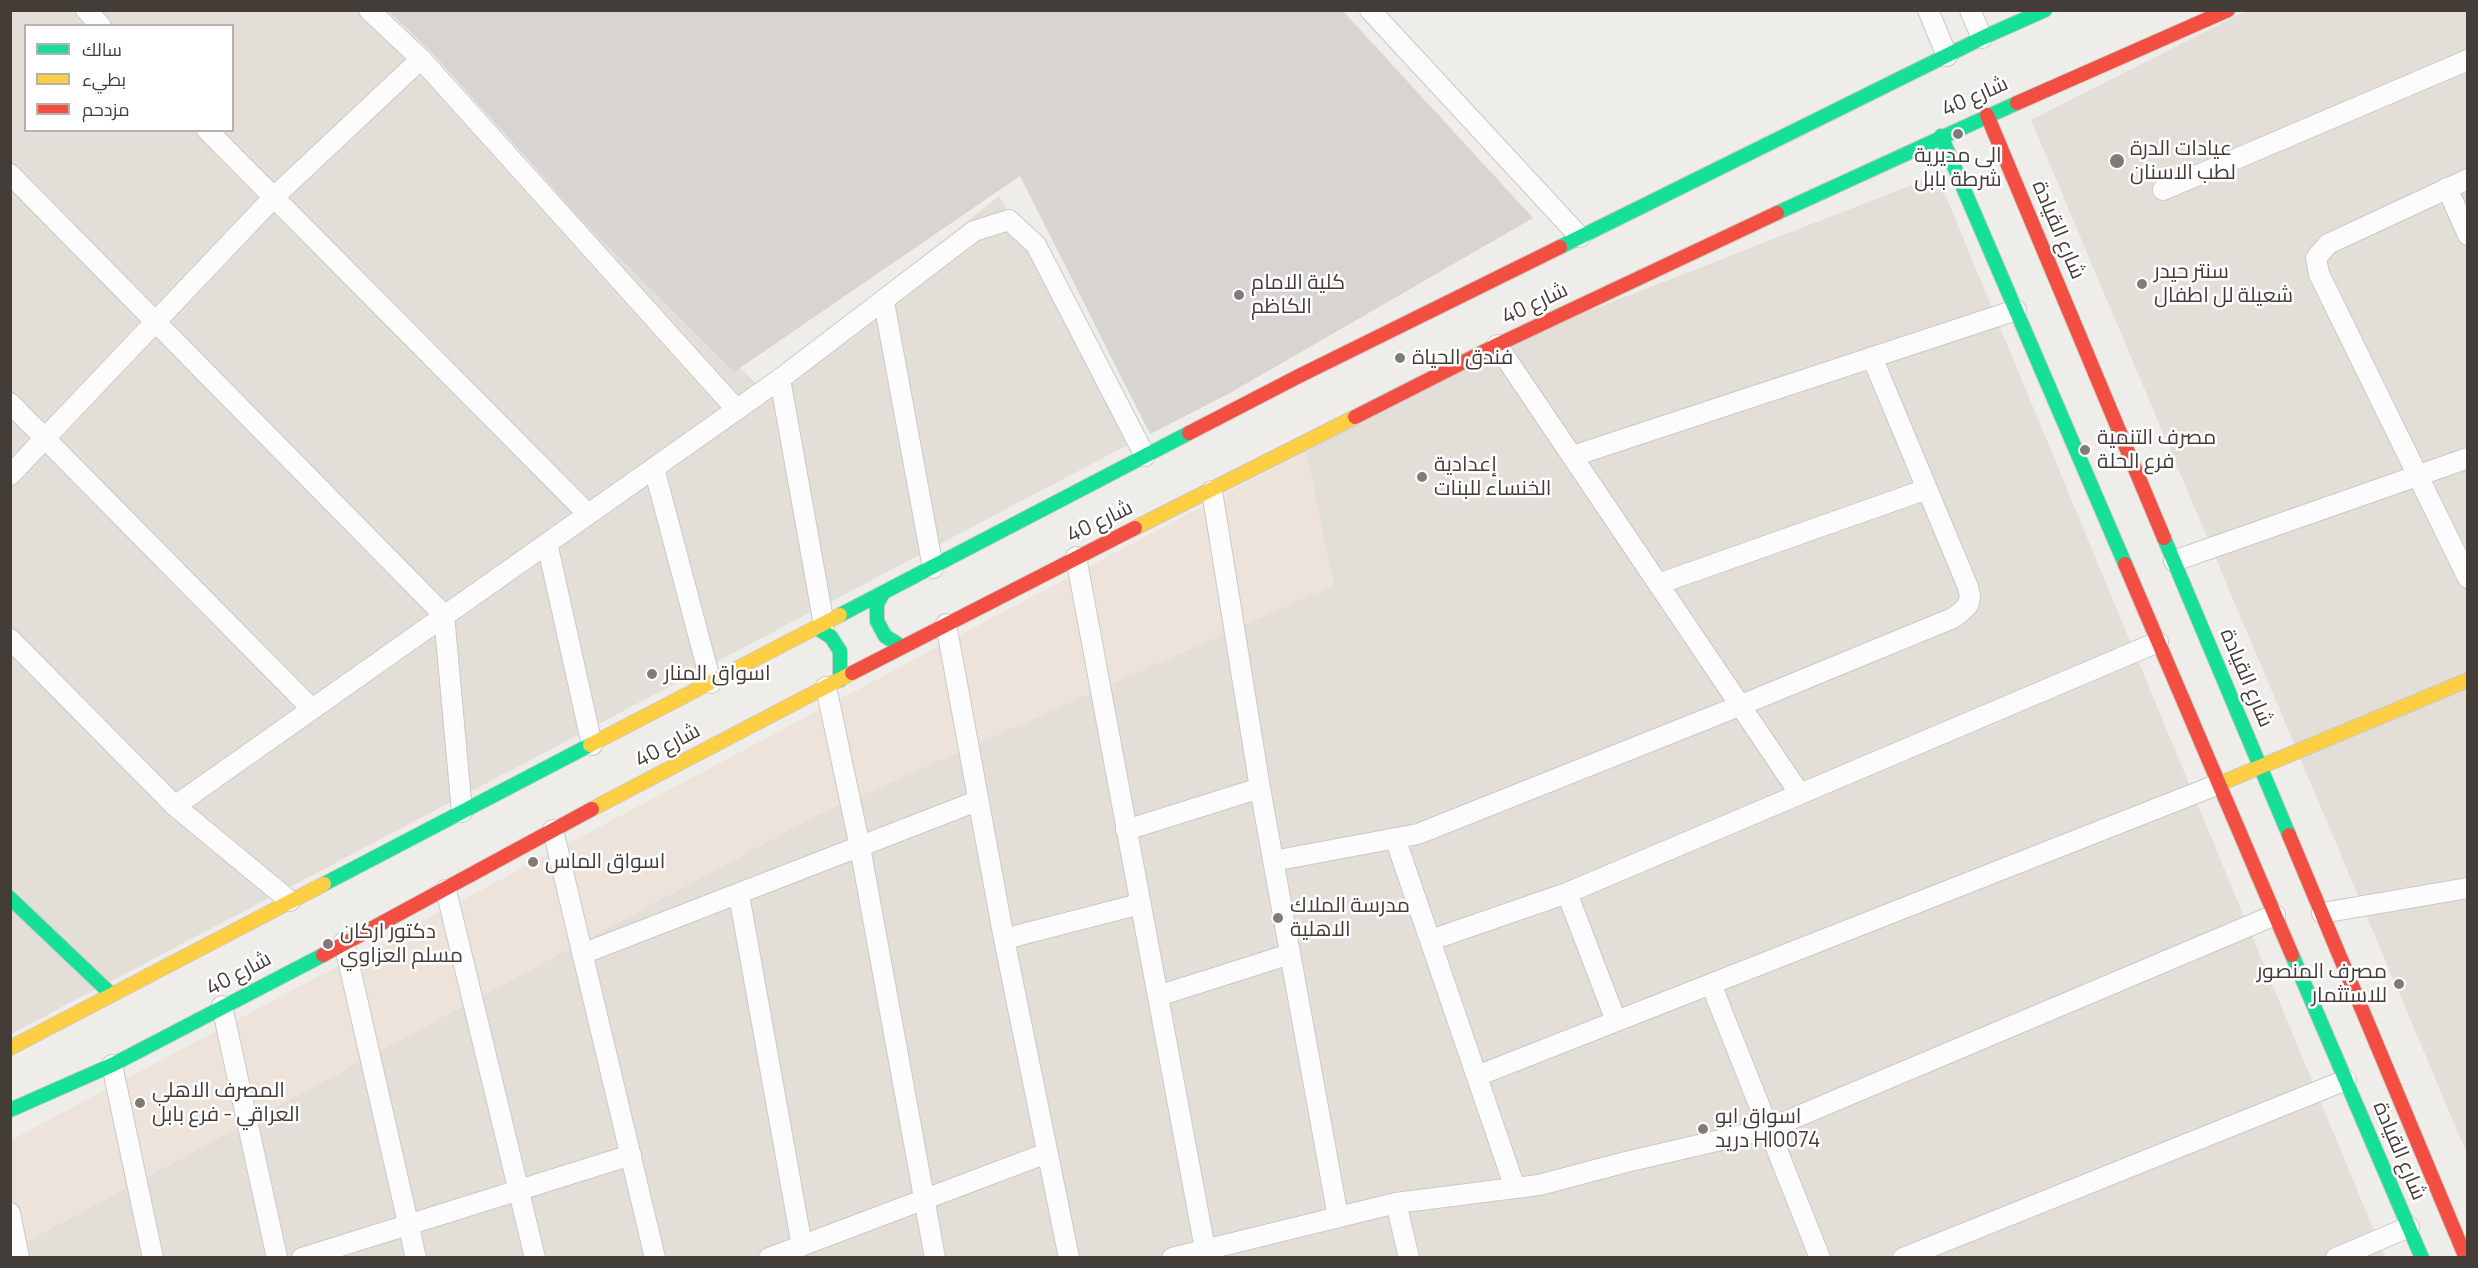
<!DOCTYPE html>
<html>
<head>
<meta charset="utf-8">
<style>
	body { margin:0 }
	#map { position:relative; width:2478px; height:1268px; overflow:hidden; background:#efedea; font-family:Manrope,Cairo,sans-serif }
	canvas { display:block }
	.frame { position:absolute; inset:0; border:12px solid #443d37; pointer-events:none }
	.legend { position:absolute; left:24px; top:24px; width:210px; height:108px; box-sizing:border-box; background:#fff; border:2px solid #b4b1af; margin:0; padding:8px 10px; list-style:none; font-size:18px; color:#443d37 }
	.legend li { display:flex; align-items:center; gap:12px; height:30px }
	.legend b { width:30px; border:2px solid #b4b1af }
</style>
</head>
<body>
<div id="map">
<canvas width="2478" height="1268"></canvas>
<div class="frame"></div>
<ul class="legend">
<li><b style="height:8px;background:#16e098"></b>سالك</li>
<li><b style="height:8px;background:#ffcf43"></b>بطيء</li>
<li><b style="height:8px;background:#f24e42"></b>مزدحم</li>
</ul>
</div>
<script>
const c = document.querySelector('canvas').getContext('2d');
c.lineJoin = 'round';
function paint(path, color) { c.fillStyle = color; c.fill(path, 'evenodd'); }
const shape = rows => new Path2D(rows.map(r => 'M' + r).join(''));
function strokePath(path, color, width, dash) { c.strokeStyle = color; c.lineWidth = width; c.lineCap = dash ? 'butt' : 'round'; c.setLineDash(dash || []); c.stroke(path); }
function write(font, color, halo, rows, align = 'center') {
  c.font = font + ' Manrope,Cairo,sans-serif'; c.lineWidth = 5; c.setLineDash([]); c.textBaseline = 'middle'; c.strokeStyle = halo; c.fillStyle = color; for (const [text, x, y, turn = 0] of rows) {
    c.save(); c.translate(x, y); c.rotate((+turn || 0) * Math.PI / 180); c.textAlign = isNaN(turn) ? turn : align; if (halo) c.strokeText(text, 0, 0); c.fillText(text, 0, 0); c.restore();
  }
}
paint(shape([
	[11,11,368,11,760,387,999,196,1141,438,11,1034],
	[26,26,232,26,232,130,26,130],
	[2246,11,2467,11,2467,1154,2031,120],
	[1937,175,2385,1257,11,1258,11,1250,817,815,1333,585,1306,451,1520,338]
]), '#e3ded8');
paint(shape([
	[1306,451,1334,585,817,815,11,1250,11,1140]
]), '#eee3db');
paint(shape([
	[387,10,1342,10,1533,218,1230,393,1150,434,1020,176,734,372,582,220,430,51]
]), '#d7d4d1');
const street = shape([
	[86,10,101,26],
	[369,10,421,59,737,410],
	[1370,10,1580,237],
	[1928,10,1947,56],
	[1970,10,1982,38],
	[207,130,588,514],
	[10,174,444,615,462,812],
	[2468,179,2328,244,2316,258,2319,274,2468,578],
	[2447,188,2468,235],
	[2163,190,2468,60],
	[884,302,933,568],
	[1497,345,1800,794],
	[780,379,824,625],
	[10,403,311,708],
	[1573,456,2016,310],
	[654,468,711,683],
	[10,475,274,197,421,59],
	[1212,491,1260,788,1338,1217],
	[547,543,592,745],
	[1076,557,1205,1249],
	[2174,561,2468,458],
	[1658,584,1927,489],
	[946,624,1004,939,1069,1258],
	[10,639,175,806,290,901],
	[826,687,860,847,935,1258],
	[175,806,780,379,974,231,1009,220,1036,245,1145,456],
	[553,830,655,1258],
	[1126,830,1260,788],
	[1395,838,1515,1188],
	[1273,861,1418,834,1739,706,1953,618,1961,612,1968,605,1970,597,1968,587,1872,357],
	[446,890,535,1258],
	[1567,893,1616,1021],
	[739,895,802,1246],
	[2322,913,2468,888],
	[1004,939,1140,904],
	[1431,940,1567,893,2158,642],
	[344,942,416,1258],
	[582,954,977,801],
	[1711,984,1820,1258],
	[1158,996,1290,954],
	[222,1006,277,1258],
	[112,1065,153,1258],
	[1477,1076,2219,784],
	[1396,1203,1409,1258],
	[10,1213,19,1258],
	[302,1258,631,1155],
	[769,1258,1047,1153],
	[1172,1258,1396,1203,1539,1185,1626,1162,1768,1129,2275,915],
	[1903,1258,2346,1080],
	[2336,1258,2409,1227]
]);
const fast = shape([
	[1941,136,2125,564],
	[1777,213,2017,103],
	[1560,247,1982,38,2045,10],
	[2164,538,2289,835],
	[882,595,877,604,877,621,885,636,902,647],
	[840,615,1189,433],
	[817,628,831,637,840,651,840,680],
	[324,884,590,745],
	[10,898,111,994],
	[2292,955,2422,1258],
	[10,1110,112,1065,323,955]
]);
const slow = shape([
	[1135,528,1355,417],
	[590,745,840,615],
	[2219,784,2468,680],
	[592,809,852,673],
	[10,1048,324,884]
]);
const jam = shape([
	[2017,103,2228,10],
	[1987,115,2164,538],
	[1355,417,1497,345,1777,213],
	[1189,433,1299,376,1560,247],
	[2125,564,2292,955],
	[852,673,1135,528],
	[2289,835,2466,1258],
	[323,955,592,809]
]);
strokePath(street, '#cbc9c6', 22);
strokePath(fast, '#cec9c1', 16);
strokePath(slow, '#cec9c1', 16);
strokePath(jam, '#cec9c1', 16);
strokePath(street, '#fdfcfc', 20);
strokePath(fast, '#16e098', 14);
strokePath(slow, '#ffcf43', 14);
strokePath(jam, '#f24e42', 14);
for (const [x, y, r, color] of [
	[1958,134,6,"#807b76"],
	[2117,161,8,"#807b76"],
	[2142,284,6,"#807b76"],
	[1239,295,6,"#807b76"],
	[1400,358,6,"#807b76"],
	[2085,450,6,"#807b76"],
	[1422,477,6,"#807b76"],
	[652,674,6,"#807b76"],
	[533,862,6,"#807b76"],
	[1278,918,6,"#807b76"],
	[328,944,6,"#807b76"],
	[2399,984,6,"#807b76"],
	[140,1103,6,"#807b76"],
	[1703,1129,6,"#807b76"]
]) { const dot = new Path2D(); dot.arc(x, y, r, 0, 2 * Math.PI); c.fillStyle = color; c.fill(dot); strokePath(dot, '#fff', 2); }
write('21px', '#443d37', '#fff', [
	["شارع 40",1975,97,-24],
	["شارع القيادة",2058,230,67],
	["شارع 40",1535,304,-25],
	["شارع 40",1100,522,-26],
	["شارع القيادة",2246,678,67],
	["شارع 40",668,746,-28],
	["شارع 40",239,974,-28],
	["شارع القيادة",2399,1151,67]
]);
write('21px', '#443d37', '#fff', [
	["عيادات الدرة",2130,149],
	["لطب الاسنان",2130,173],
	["الى مديرية",1958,156,"center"],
	["شرطة بابل",1958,180,"center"],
	["سنتر حيدر",2154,272],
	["شعيلة لل اطفال",2154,296],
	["كلية الامام",1251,283],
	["الكاظم",1251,307],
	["فندق الحياة",1412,358],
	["مصرف التنمية",2097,438],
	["فرع الحلة",2097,462],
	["إعدادية",1434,465],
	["الخنساء للبنات",1434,489],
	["اسواق المنار",664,674],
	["اسواق الماس",545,862],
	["مدرسة الملاك",1290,906],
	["الاهلية",1290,930],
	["دكتور اركان",340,932],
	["مسلم العزاوي",340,956],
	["مصرف المنصور",2387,972,"right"],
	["للاستثمار",2387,996,"right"],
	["المصرف الاهلي",152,1091],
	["العراقي - فرع بابل",152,1115],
	["اسواق ابو",1715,1117],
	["دريد Hl0074",1715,1141]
], 'left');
</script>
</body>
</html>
